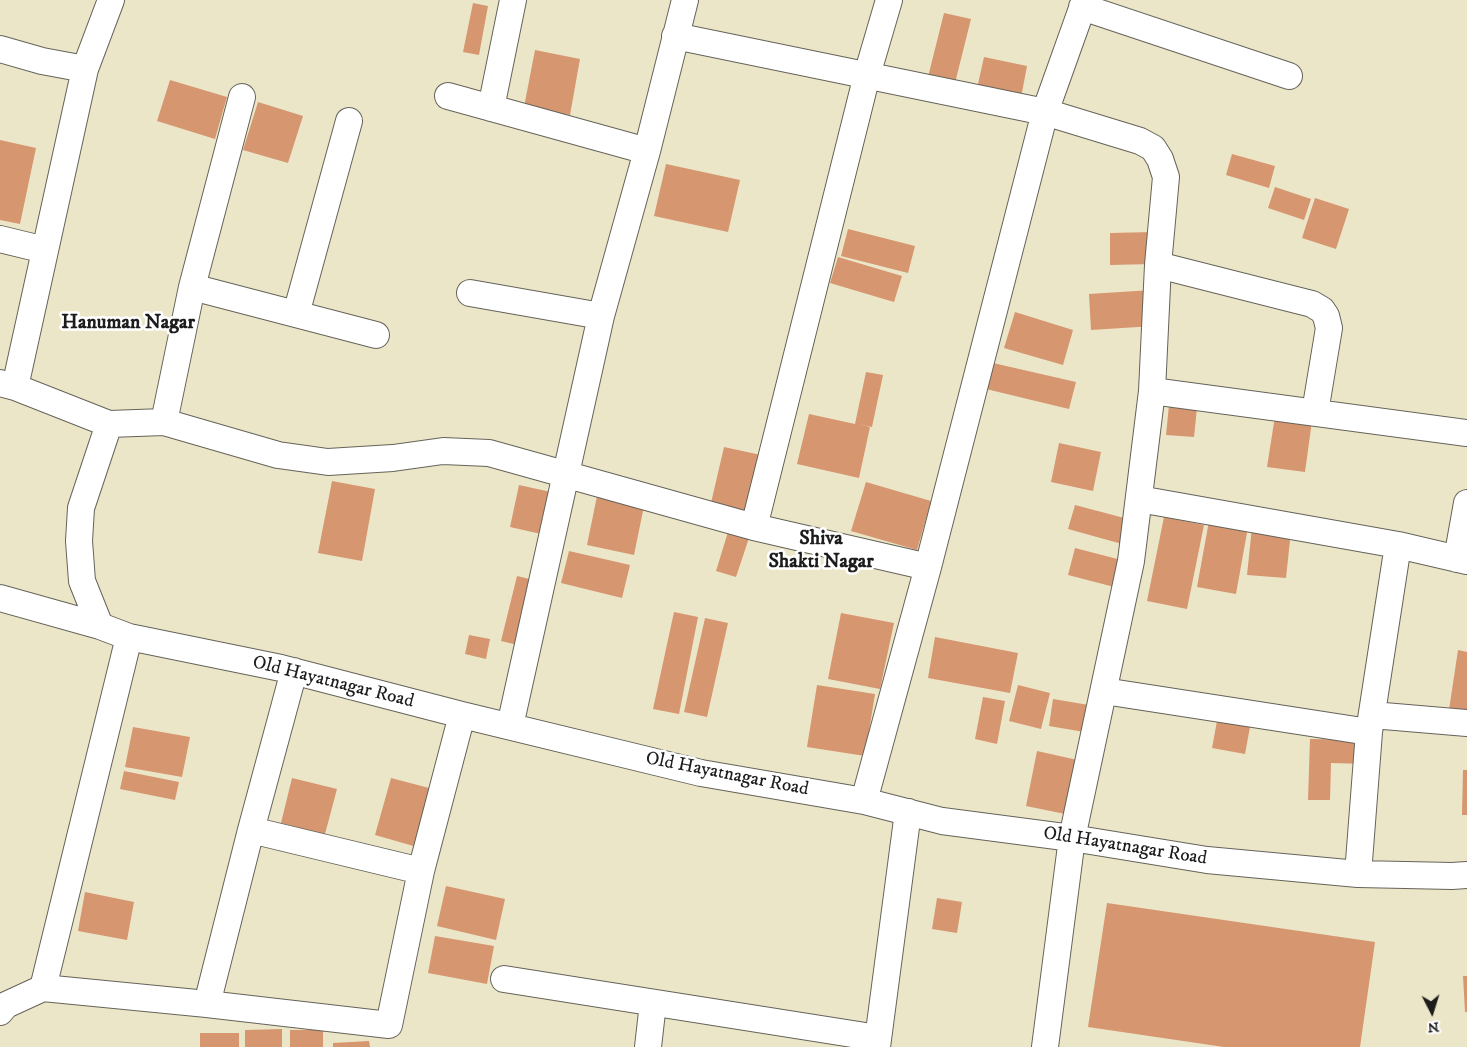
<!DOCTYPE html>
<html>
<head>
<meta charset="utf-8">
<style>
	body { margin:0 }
	#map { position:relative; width:1467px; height:1047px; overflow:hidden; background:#ece6c9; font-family:"IM FELL DW Pica",serif }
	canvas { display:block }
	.north { position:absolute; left:1407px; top:987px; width:50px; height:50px; -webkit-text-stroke:4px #fff; paint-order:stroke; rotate:175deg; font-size:14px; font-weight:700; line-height:20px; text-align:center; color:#1c1c1c }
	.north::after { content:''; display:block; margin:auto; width:18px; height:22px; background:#1c1c1c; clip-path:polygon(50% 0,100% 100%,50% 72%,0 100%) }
</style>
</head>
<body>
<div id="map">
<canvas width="1467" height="1047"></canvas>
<div class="north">N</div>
</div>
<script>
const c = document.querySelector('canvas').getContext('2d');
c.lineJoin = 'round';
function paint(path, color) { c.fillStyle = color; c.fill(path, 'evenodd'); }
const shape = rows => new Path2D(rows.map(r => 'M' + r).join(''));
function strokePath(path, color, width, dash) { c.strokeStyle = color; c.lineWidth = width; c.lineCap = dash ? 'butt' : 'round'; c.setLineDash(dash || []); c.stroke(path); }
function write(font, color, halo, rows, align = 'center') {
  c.font = font + ' "IM FELL DW Pica",serif'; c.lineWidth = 5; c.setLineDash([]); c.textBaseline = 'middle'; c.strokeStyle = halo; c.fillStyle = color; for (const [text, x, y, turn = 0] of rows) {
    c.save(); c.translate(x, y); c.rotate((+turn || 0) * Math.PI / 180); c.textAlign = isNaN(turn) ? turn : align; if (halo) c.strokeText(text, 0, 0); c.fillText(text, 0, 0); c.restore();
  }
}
paint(shape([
	[473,3,488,6,479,55,463,52],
	[944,13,971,19,953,91,926,85],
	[535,50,580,59,570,115,524,107],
	[984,57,1027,66,1020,103,976,93],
	[170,80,227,97,215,139,157,121],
	[258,102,303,116,288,163,243,150],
	[0,140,36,148,20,224,0,220],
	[1232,154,1275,166,1269,188,1226,175],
	[666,164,740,180,728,232,654,216],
	[1275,187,1311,199,1304,220,1268,208],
	[1315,198,1349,209,1336,249,1302,238],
	[848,229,915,246,908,273,841,256],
	[1154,232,1154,264,1110,265,1110,233],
	[838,257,902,276,894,302,830,283],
	[1152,290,1154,326,1091,330,1089,294],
	[1015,312,1073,330,1063,365,1004,348],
	[993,363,1076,382,1069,409,986,389],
	[866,372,883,375,872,427,858,424,870,427,859,478,797,464,809,414,855,424],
	[1169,405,1197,408,1194,437,1166,435],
	[1275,416,1312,421,1305,472,1267,467],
	[1059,443,1101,452,1093,491,1051,482],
	[724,447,761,455,748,511,711,503],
	[332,481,375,489,362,561,318,553],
	[866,482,931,501,917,550,851,531],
	[519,485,551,492,541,534,510,527],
	[597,496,644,506,634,555,587,545],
	[1075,505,1128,519,1122,544,1068,529],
	[1164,517,1204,525,1187,609,1147,601],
	[1209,521,1248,527,1236,594,1197,587],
	[1252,527,1291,531,1286,578,1247,575],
	[728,532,749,538,736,577,716,571],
	[1075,548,1129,562,1122,589,1068,575],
	[569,551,630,565,622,598,561,583],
	[517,576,538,581,522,646,501,641],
	[674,612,698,617,679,714,653,709],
	[841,613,894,623,880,689,828,679],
	[705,618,728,623,707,717,684,712],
	[469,635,490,639,486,659,465,654],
	[935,637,1018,653,1010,693,928,678],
	[1458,650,1467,652,1467,713,1449,710],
	[817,685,875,694,865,756,807,747],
	[1018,685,1050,693,1041,729,1009,721],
	[983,697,1005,701,997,744,975,739],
	[1053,699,1095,706,1090,733,1049,726],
	[1217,721,1250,727,1245,754,1212,748],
	[133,727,190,737,182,777,125,767],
	[1310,739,1367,740,1366,764,1331,763,1330,800,1308,800],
	[1037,751,1082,761,1070,815,1026,806],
	[1463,770,1467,770,1467,815,1462,815],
	[124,771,179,782,175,800,120,789],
	[292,778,337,789,325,834,281,823],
	[391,778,433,789,417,847,375,835],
	[446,886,505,899,496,940,437,926],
	[85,892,134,902,127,940,78,931],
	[937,898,962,902,957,933,932,929],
	[1107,903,1375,942,1360,1047,1224,1047,1088,1027],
	[435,936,494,946,487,984,428,973],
	[1463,976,1467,976,1467,1012,1465,1012],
	[282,1029,282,1047,245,1047,245,1030],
	[290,1030,323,1030,323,1047,290,1047],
	[200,1033,239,1033,239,1047,200,1047],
	[369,1041,370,1047,333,1047,333,1043]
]), '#d69670');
const minor = shape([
	[1082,7,1289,76],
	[675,36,1045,112,1140,141,1153,148,1160,159,1166,177,1158,265,1152,391,1131,561,1072,838,1045,1047],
	[0,49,42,61,85,69],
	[448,96,647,151],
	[491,108,513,0],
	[0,239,45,250],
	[1158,265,1312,304,1322,310,1326,316,1329,328,1315,412],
	[192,287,376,335],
	[470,293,601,316],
	[296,314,349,121],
	[0,383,15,387,109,424,164,422,278,455,328,462,393,458,443,451,489,453,754,527,928,567],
	[15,387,85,69,111,0],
	[1152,391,1467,433],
	[164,422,192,287,242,97],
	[1139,499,1398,545,1467,561],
	[754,527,867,75,889,0],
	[1457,559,1467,503],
	[0,598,100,626,129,637,281,668,462,715,701,773,864,801,942,821,1072,838,1207,860,1358,874,1452,876,1467,875],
	[100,626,82,581,79,541,81,508,109,424],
	[1104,691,1369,732],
	[1372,715,1467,723],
	[510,726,601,316,647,151,685,0],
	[864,801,928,567,1045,112,1085,0],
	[251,830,294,671],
	[1358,874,1369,732,1398,545],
	[504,979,878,1038],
	[43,988,207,1004,251,830,421,871],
	[207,1004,389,1025,421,871,462,715],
	[0,1012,6,1005,43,988,129,637],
	[648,1047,653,1003],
	[877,1047,908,812]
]);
strokePath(minor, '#656359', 28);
strokePath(minor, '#fff', 26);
write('19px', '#1c1c1c', '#fff', [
	["Old Hayatnagar Road",333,683,14],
	["Old Hayatnagar Road",727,775,11],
	["Old Hayatnagar Road",1125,847,9]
]);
write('bold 20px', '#1c1c1c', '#fff', [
	["Hanuman Nagar",128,324],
	["Shiva",821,540],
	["Shakti Nagar",821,563]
]);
</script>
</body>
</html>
